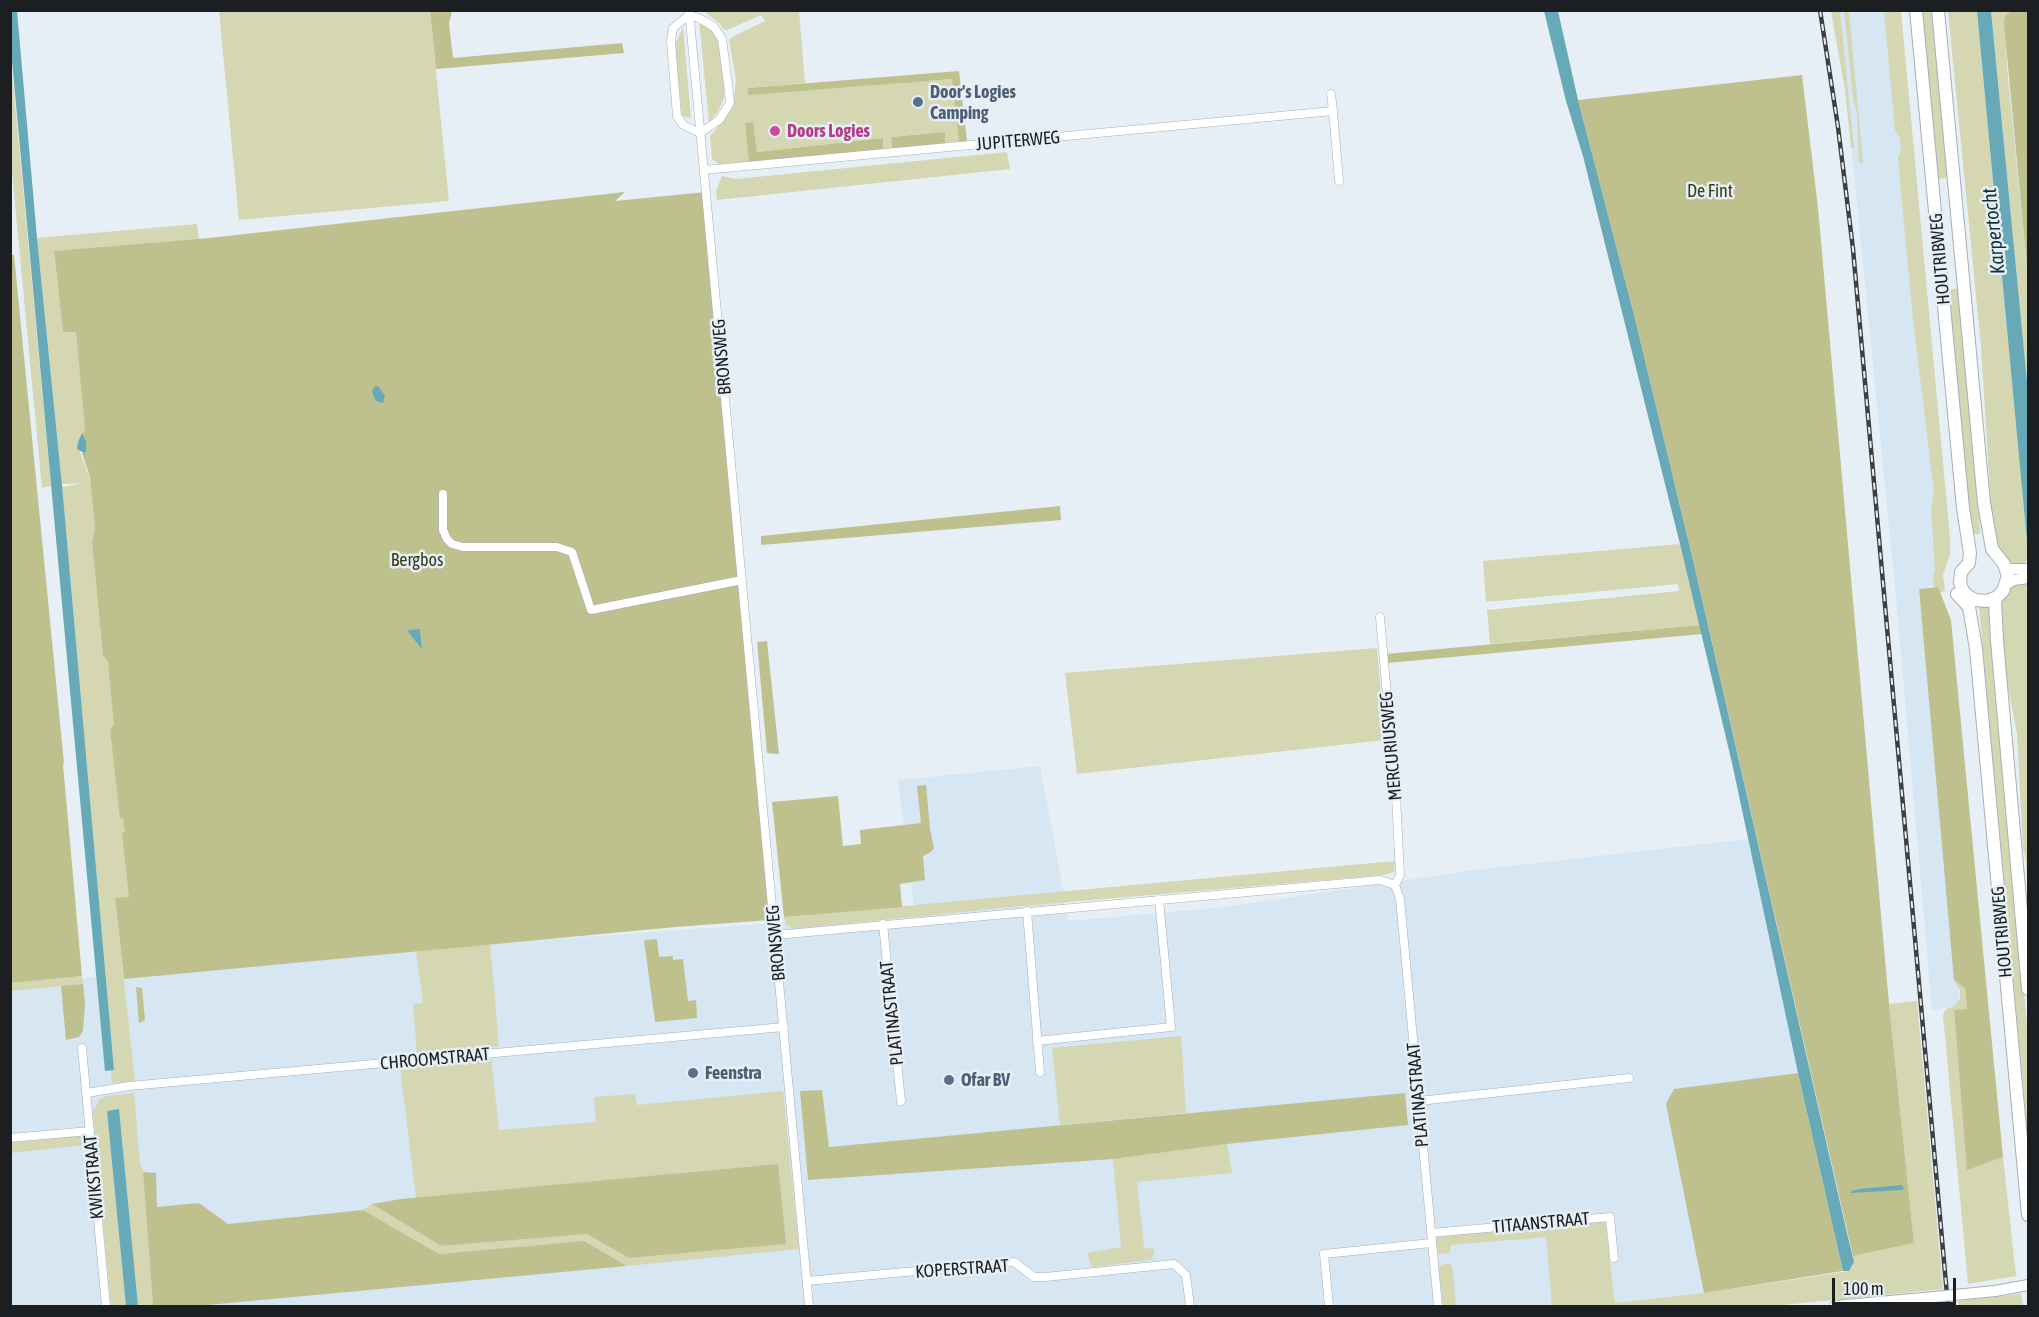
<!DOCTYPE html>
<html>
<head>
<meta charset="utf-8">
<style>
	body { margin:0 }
	#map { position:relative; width:2039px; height:1317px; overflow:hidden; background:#e6eff6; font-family:"Asap Condensed",sans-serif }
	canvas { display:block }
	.frame { position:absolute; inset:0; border:12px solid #1c1f22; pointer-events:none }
	.scale { position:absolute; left:1832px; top:1278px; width:124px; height:27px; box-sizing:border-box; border:3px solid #1c1f22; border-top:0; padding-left:8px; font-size:18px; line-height:21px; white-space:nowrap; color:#1c1f22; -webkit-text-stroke:4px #e6eff6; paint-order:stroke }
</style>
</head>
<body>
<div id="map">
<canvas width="2039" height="1317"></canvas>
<div class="frame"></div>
<div class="scale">100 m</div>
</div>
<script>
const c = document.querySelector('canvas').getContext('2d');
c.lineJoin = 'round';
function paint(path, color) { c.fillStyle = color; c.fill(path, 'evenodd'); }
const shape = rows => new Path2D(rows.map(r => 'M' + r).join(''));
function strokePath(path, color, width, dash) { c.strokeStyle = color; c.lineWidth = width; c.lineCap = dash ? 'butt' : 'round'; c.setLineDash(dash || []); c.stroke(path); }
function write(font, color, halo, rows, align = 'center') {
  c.font = font + ' "Asap Condensed",sans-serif'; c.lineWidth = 5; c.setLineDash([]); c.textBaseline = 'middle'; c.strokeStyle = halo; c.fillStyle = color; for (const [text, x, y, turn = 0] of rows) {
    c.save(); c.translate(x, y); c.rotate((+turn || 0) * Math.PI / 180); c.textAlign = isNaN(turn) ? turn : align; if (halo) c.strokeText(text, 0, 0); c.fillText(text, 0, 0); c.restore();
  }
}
paint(shape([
	[1838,11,1890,11,1942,552,1934,585,1919,590,1960,1006,1932,1010,1896,597],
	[1040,766,1069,921,1225,907,1475,870,1748,839,1798,1073,1674,1089,1712,1306,11,1306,11,985,305,957,915,913,898,780]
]), '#d7e6f3');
paint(shape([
	[219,11,430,11,449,201,239,220],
	[704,11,799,11,805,83,748,88,749,92,953,79,959,142,945,143,944,132,891,137,892,149,883,150,883,138,757,152,752,122,745,123,749,163,719,164,712,159,710,136,725,119,734,100,736,80,729,40,734,36,765,21,761,15,727,30,723,29,720,24],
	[1831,11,1840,11,1854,148,1851,148,1845,90],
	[1844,11,1849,11,1863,163,1859,163,1857,114,1853,97],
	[1884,11,1901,11,1950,538,1950,554,1943,575,1945,591,1940,593,1938,587,1934,587,1933,577,1935,571,1931,511,1934,492,1913,319,1898,159,1901,150,1900,138,1895,130],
	[1921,11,1935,11,1949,177,1940,179,1937,178],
	[1948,11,1977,11,2028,552,2028,559,2021,567,2012,564,2004,557,1993,539,1981,346],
	[1991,11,2013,11,2005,16,2007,67,2028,278,2028,391],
	[699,20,712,31,719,44,725,81,724,98,717,113,709,122],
	[683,27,691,118,682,116,675,45],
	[10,50,51,486,42,488,11,162],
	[1007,152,1010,169,717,200,716,191,722,176,736,179],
	[197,224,199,239,54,252,63,332,76,332,86,426,80,453,92,483,132,480,92,543,103,655,113,669,120,691,129,897,115,899,135,1081,112,1083,111,1070,114,1070,62,487,85,483,62,484,37,238],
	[117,720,121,818,110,730],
	[1959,288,1978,489,1980,534,1971,534,1948,290],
	[1680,544,1700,625,1490,644,1487,610,1679,591,1678,584,1486,602,1483,561],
	[2028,580,2028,896,2026,860,2023,848,2017,734,2006,677,1999,608,2010,588,2022,581],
	[1988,606,1993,638,2028,1036,2028,1140,1979,607],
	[1377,648,1385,740,1077,774,1065,673],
	[1395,861,1394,872,1384,875,1022,906,793,929,785,923,784,917],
	[490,944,499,1046,417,1054,413,1004,423,1003,416,951],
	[82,976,83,984,11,991,11,983],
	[1954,980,1965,988,1967,1009,1954,1011,1968,1169,2003,1157,2016,1276,1968,1284,1943,1015,1946,1009,1954,1006,1960,999,1960,991],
	[1917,1001,1943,1289,1773,1306,1552,1306,1546,1237,1451,1245,1450,1253,1438,1254,1436,1236,1605,1221,1615,1303,1704,1293,1849,1271,1854,1262,1853,1256,1914,1243,1889,1004],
	[1181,1036,1186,1113,1060,1125,1052,1048],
	[491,1059,499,1130,596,1122,594,1097,635,1094,637,1105,783,1091,799,1249,627,1266,584,1241,439,1254,363,1210,372,1204,441,1246,587,1234,629,1258,786,1244,777,1164,416,1198,400,1067],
	[134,1093,140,1163,143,1172,153,1306,138,1306,119,1109,107,1111,126,1306,111,1306,93,1111,100,1099,107,1096],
	[75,1135,80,1137,84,1145,11,1153,10,1141],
	[1227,1144,1232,1173,1137,1182,1144,1248,1155,1249,1151,1260,1092,1267,1087,1253,1121,1247,1113,1159],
	[1447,1263,1452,1265,1456,1306,1443,1306,1439,1267],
	[2021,1294,2023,1306,1958,1306,1958,1301]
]), '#d4d7b1');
paint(shape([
	[2013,10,2028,11,2028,278,2004,24,2005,16],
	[430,11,452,11,449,24,453,58,622,43,624,53,436,69],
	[959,71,967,141,959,142,952,79,748,95,748,88],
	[1802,75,1818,208,1889,1004,1914,1243,1853,1256,1696,573,1634,315,1578,100],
	[753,122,757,152,883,138,883,150,749,163,745,123],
	[945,132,945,143,892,149,891,137],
	[625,192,615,201,706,192,735,547,770,920,676,927,124,979,115,898,129,897,122,832,125,832,123,818,120,818,110,730,114,724,108,662,103,655,92,543,95,528,90,477,82,453,84,453,83,435,85,428,76,332,63,332,54,251,209,238],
	[10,255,14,255,64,763,63,764,82,976,11,983],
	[1060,506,1061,520,761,545,761,536],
	[1938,587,1951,620,2003,1157,1967,1170,1954,1010,1967,1009,1965,988,1954,980,1919,589],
	[1700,625,1702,634,1387,663,1386,654],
	[767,641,779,754,777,754,767,753,757,642],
	[926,785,930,829,934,848,931,852,923,856,925,880,900,884,902,907,784,917,772,802,838,796,843,846,861,844,860,830,921,823,917,786],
	[657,939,659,957,673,956,673,960,683,959,688,1001,696,1000,697,1018,655,1022,644,940],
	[83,984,85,1003,83,1031,79,1037,66,1040,61,986],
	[136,987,142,988,145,1020,139,1023],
	[1798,1073,1843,1271,1704,1293,1666,1104,1674,1089],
	[822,1090,829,1147,1405,1093,1408,1125,1227,1144,1113,1159,808,1180,800,1091],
	[778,1164,786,1244,629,1258,587,1234,441,1246,372,1204,401,1199],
	[143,1172,156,1173,157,1207,199,1203,228,1224,363,1210,439,1254,584,1241,627,1266,197,1306,153,1306]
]), '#bec18d');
paint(shape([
	[10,11,17,11,37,238,62,485,114,1070,105,1071,11,50],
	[1544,11,1558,11,1578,100,1634,315,1696,573,1847,1233,1854,1262,1849,1271,1843,1271,1798,1073,1732,763,1680,544,1583,156,1566,101],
	[1977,11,1991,11,2028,391,2028,552],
	[378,386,385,396,383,403,376,401,372,392,374,387],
	[82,433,86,441,86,452,84,453,77,449,78,442],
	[419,629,420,631,422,649,408,632,409,630],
	[119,1109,138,1306,126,1306,107,1111],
	[1902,1185,1904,1189,1902,1190,1851,1193,1851,1191,1860,1189]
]), '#67a9b6');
const minor = shape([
	[689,10,809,1306],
	[689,15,699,18,714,27,722,39,729,92,730,103,719,120,700,133,683,125,677,116,671,41,673,28,689,15],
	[1331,94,1333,111],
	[704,170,1333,111,1339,181],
	[443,494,443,530,447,539,452,544,463,547,557,547,572,552,591,610,742,580],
	[1380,617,1396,796,1400,875,1395,885],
	[1027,911,1040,1072],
	[883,924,901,1101],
	[776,935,1380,880,1395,885,1400,899,1438,1306],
	[1037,1041,1171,1027,1159,899],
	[82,1048,106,1306],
	[87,1093,129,1086,784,1027],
	[1419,1101,1629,1078],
	[10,1138,90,1131],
	[1431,1233,1610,1217,1614,1258],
	[807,1281,1014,1262,1034,1277,1045,1277,1174,1264,1186,1275,1190,1306],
	[1329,1306,1324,1254,1431,1243]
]);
const secondary = shape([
	[2006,569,2028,569],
	[2007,584,2014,580,2028,578],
	[1835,1306,1934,1297]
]);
const primary = shape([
	[1916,10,1963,508,1970,553,1969,563,1961,572,1960,583,1963,591,1968,596,1975,600,1987,601,1997,597,2003,591,2008,576,2004,564,1992,549,1984,503,1938,10],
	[1957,594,1969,607,1976,649,2028,1215],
	[1997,597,1995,601,1997,641,2028,989]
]);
strokePath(minor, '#a6afb5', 9);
strokePath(secondary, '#a6afb5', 12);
strokePath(primary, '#a6afb5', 14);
strokePath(minor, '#fff', 8);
strokePath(secondary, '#fff', 10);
strokePath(primary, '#fff', 12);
const rail = shape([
	[1820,10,1838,127,1853,249,1948,1306]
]);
strokePath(rail, '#3c4043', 4.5);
strokePath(rail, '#e6eff6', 2, [7]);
const secondaryBridge = shape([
	[1934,1297,1995,1291,2028,1285]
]);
strokePath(secondaryBridge, '#a6afb5', 12, []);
strokePath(secondaryBridge, '#fff', 10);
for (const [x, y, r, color] of [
	[918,102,6,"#5c6f8a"],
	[775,131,6,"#d1479c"],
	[693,1073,6,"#5c6f8a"],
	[949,1080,6,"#5c6f8a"]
]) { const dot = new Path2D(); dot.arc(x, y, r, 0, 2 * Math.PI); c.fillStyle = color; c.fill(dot); strokePath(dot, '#e6eff6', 2); }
write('bold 18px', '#4e5e75', '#e6eff6', [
	["Door's Logies",930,92],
	["Camping",930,113],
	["Feenstra",705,1073],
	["Ofar BV",961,1080]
], 'left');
write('bold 18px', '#b23c85', '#e6eff6', [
	["Doors Logies",787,131]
], 'left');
write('18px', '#1c1f22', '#e6eff6', [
	["JUPITERWEG",1018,141,-5],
	["HOUTRIBWEG",1940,259,-95],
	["BRONSWEG",722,357,-95],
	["MERCURIUSWEG",1391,746,-95],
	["HOUTRIBWEG",2002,932,-95],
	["BRONSWEG",776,943,-95],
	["PLATINASTRAAT",892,1013,-96],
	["CHROOMSTRAAT",435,1059,-5],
	["PLATINASTRAAT",1418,1095,-95],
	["KWIKSTRAAT",94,1177,-95],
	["TITAANSTRAAT",1541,1223,-5],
	["KOPERSTRAAT",962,1269,-4]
]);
write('18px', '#393b12', '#e6eff6', [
	["De Fint",1710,191],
	["Bergbos",417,560]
]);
write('italic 20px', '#0e3036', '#e6eff6', [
	["Karpertocht",1994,231,-96]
]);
</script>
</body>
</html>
